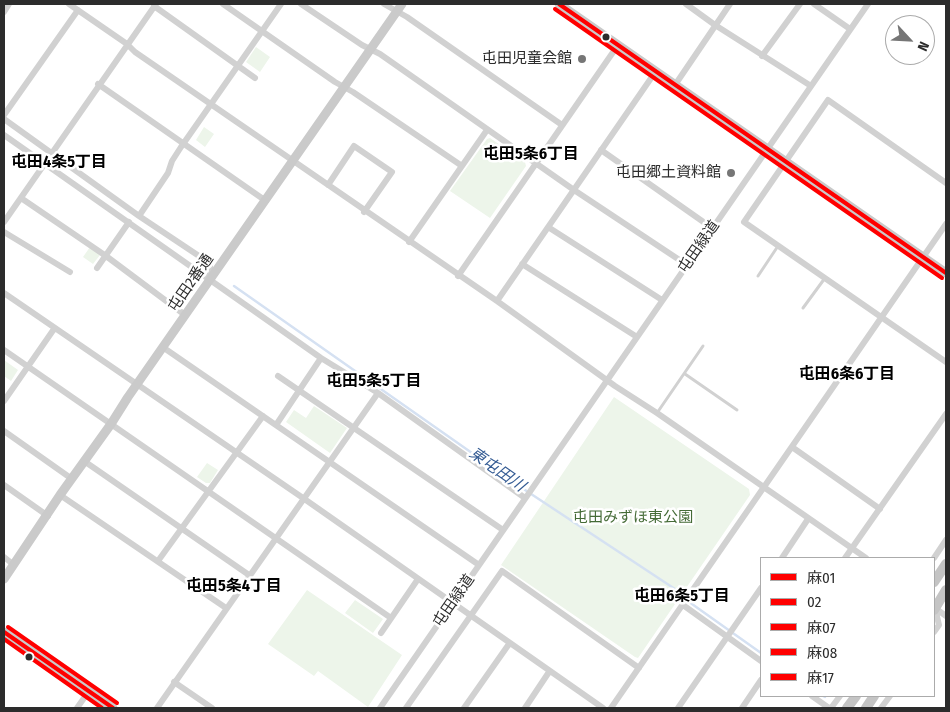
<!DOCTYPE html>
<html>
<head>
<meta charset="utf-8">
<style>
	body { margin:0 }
	#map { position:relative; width:950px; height:712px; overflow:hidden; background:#fff; font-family:"Fira Sans Condensed","Noto Sans JP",sans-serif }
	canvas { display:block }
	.frame { position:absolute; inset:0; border:5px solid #2c2c2c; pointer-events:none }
	.legend { position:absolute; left:760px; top:557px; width:175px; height:140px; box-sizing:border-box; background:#fff; border:1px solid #ababab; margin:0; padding:6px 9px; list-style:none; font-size:15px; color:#2c2c2c }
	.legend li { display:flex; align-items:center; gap:10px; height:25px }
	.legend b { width:25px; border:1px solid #ababab }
	.north { position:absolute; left:885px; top:15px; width:50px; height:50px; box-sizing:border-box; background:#fff; border:1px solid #ababab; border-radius:50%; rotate:115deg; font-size:14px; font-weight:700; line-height:20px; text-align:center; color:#2c2c2c }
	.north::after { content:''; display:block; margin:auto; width:18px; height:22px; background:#767676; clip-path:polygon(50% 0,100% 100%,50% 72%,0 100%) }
</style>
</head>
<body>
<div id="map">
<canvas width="950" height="712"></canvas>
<div class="frame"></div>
<ul class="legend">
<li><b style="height:6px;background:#f00"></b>麻01</li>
<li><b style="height:6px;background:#f00"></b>02</li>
<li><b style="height:6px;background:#f00"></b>麻07</li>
<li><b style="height:6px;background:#f00"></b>麻08</li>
<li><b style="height:6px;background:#f00"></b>麻17</li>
</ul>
<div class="north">N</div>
</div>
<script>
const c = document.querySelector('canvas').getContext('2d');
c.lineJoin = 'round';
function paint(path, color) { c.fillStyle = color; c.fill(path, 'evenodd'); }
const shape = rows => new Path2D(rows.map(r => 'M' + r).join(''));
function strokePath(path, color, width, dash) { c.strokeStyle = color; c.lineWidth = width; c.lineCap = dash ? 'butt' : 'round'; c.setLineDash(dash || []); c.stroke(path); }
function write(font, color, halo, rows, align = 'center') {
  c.font = font + ' "Fira Sans Condensed","Noto Sans JP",sans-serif'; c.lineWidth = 5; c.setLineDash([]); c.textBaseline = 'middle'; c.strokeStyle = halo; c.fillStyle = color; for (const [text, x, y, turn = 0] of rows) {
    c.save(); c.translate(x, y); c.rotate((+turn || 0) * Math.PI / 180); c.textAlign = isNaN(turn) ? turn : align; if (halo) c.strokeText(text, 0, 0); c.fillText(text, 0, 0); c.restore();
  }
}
paint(shape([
	[256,47,270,57,260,72,246,62],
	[204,127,214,134,205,147,196,140],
	[490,138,525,162,526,166,490,218,450,191,487,139],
	[90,247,100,255,93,264,83,257],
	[4,360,18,370,11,381,4,376],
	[614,397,749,489,750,495,638,658,635,657,501,565],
	[314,406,347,428,330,453,286,422,294,410,306,418],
	[207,463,218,470,210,483,206,483,197,477],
	[307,590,402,655,368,707,318,671,314,676,268,644],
	[355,600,383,619,373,633,345,613]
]), '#edf5ea');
strokePath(shape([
	[234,286,519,486,678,591,692,604,761,653],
	[823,696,825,697]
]), '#d5e1f2', 2.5);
strokePath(shape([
	[758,276,778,246],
	[803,308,825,278],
	[685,374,737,410],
	[657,413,703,346]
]), '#d1d1d1', 3);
strokePath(shape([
	[69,4,127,44,135,52,497,301,615,386,657,413,866,558],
	[223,4,335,82,353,92,462,166],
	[301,4,362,45,380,54,574,190,687,265],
	[384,4,407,17,562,125],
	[686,4,715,25,811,86],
	[814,4,850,29],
	[154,6,255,78],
	[4,12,9,4],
	[762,56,800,4],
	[98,84,266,201],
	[675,85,730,4],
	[4,115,78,10],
	[4,119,139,216,208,262,210,264,210,278],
	[4,135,321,358,378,393,525,498],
	[601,150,712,228],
	[946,183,828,100,744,222,946,362],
	[328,185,354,146,392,172,364,212],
	[21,198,106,256,185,315],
	[139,216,168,173,172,161,181,147,281,4],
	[4,222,156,4],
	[548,227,662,300],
	[4,232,70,272],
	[409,242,487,130],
	[522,264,637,337],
	[97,268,129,222],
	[458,276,618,45],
	[4,293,303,498,603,708],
	[497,301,656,71],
	[164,348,479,565],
	[4,350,391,618],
	[278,376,503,530],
	[4,401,54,329],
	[276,425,321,358],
	[4,431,72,479],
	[792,447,880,509],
	[84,461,249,575],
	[4,485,48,516],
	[60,495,226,608],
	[4,557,14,565],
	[782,558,808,519],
	[845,558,946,414],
	[934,558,946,540],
	[158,561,263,416],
	[683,605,761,661],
	[935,608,946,616],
	[934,632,939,625,935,608],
	[381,633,418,579],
	[174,682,212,708],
	[812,696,829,708],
	[77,708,89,691],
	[157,708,378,393],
	[380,708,868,4],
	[406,708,502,571,639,668],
	[464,708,509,644],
	[525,708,549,672],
	[611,708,946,224],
	[678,708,761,588],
	[742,708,761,680],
	[831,708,840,696],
	[881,708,890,696]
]), '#d1d1d1', 6);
strokePath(shape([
	[559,4,946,273],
	[4,579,60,495,111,424,128,397,402,4],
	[4,632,113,708]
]), '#cacaca', 9);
strokePath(shape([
	[934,582,946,564],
	[934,610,946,590],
	[847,708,856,696],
	[866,708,874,696]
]), '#c4c4c4', 10);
strokePath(shape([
	[559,4,946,273]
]), '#f00', 4);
strokePath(shape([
	[555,9,942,278]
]), '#f00', 4);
strokePath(shape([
	[4,632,113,708]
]), '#f00', 4);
strokePath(shape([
	[4,639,102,708]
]), '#f00', 4);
strokePath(shape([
	[8,627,117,703]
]), '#f00', 4);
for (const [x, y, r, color] of [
	[606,37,4.5,"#2c2c2c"],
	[582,59,5,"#767676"],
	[731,173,5,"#767676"],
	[29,657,4.5,"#2c2c2c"]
]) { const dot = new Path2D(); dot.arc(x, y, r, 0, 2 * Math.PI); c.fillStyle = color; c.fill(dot); strokePath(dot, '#fff', 2); }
write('15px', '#2c2c2c', '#fff', [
	["屯田児童会館",572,59],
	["屯田郷土資料館",721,173]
], 'right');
write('15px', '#2c2c2c', '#fff', [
	["屯田緑道",699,247,-55],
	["屯田2番通",191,283,-55],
	["屯田緑道",454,601,-55]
]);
write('15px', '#456b37', '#fff', [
	["屯田みずほ東公園",633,518]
]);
write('bold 16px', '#000', '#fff', [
	["屯田5条6丁目",531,155],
	["屯田4条5丁目",59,163],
	["屯田6条6丁目",847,375],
	["屯田5条5丁目",374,382],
	["屯田5条4丁目",234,587],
	["屯田6条5丁目",682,597]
]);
write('italic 16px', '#355c94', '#fff', [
	["東屯田川",497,470,35]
]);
</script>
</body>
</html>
